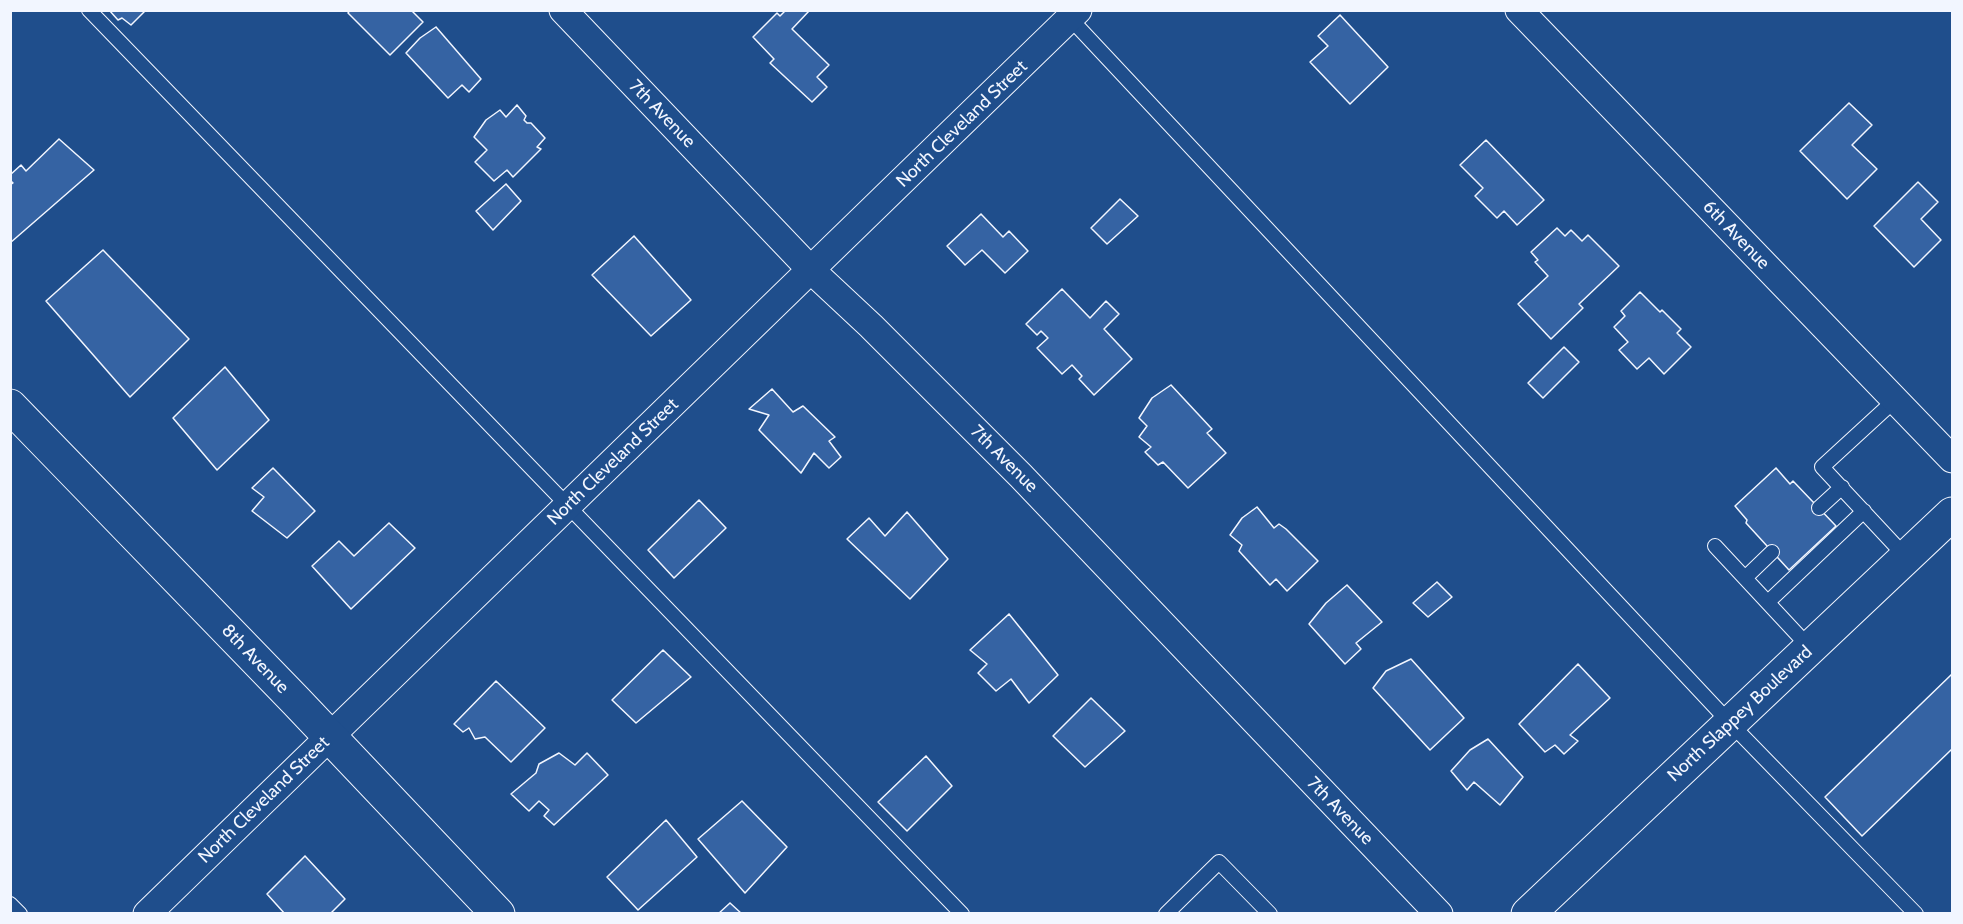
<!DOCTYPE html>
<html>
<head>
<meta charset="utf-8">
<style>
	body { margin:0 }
	#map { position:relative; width:1963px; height:924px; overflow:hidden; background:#1f4e8c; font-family:Cabin,sans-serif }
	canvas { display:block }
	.frame { position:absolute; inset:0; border:12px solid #f2f6ff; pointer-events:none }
</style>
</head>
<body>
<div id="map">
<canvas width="1963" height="924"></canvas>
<div class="frame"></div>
</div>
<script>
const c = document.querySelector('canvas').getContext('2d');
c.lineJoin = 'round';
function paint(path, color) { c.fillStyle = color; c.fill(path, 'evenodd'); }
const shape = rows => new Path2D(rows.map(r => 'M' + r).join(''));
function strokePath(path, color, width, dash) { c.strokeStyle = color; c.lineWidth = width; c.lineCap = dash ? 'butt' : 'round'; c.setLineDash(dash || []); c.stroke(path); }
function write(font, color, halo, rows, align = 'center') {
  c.font = font + ' Cabin,sans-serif'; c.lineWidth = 4.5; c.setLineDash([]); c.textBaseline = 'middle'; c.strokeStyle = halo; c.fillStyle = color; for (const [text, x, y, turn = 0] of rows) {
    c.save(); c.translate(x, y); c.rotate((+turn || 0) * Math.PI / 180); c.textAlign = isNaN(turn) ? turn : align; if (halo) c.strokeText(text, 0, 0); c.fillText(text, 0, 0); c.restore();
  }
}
const building = shape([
	[109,10,146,10,131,25,122,18,118,20,109,10],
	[350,10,411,10,423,22,390,55,348,13,350,10],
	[786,10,810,10,792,29,829,65,817,77,827,87,812,102,770,63,774,59,753,37,777,13,780,16,786,10],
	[1340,15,1388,67,1350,104,1310,62,1328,46,1318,36,1340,15],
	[436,27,481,79,469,92,462,85,448,98,406,53,420,38,436,27],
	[1849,103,1872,125,1852,145,1877,169,1847,199,1800,151,1849,103],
	[517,105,526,116,524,120,527,123,531,123,545,138,537,147,541,149,513,177,507,170,494,181,475,162,487,150,474,137,486,120,500,110,506,117,517,105],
	[59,139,94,170,10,243,10,185,13,183,10,180,10,175,21,165,26,171,59,139],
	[1486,140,1544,200,1517,225,1504,211,1497,218,1475,196,1483,188,1460,165,1486,140],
	[1918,182,1938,202,1921,219,1941,240,1914,267,1874,226,1918,182],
	[506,184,521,201,493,230,476,211,506,184],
	[1120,199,1138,216,1107,244,1091,228,1120,199],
	[981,214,1003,237,1009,231,1028,251,1005,273,982,250,965,265,947,246,981,214],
	[1557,228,1565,236,1571,230,1582,241,1588,235,1619,266,1579,304,1583,308,1551,339,1518,304,1548,276,1535,262,1538,260,1531,252,1557,228],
	[634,236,691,300,651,336,592,275,634,236],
	[103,250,189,339,130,397,46,301,103,250],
	[1062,289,1090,318,1106,301,1119,314,1104,329,1132,359,1094,395,1079,379,1082,376,1072,365,1062,374,1037,348,1048,338,1041,331,1037,335,1026,324,1062,289],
	[1640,292,1660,312,1662,310,1681,329,1677,333,1691,347,1664,374,1649,358,1637,369,1619,350,1628,342,1614,327,1625,316,1621,311,1640,292],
	[1564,347,1579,362,1543,398,1528,383,1564,347],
	[225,367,269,420,217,470,173,418,225,367],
	[1171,385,1212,429,1207,433,1226,453,1188,488,1163,462,1158,465,1145,452,1151,447,1139,437,1147,426,1139,418,1152,398,1171,385],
	[772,389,793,412,803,406,835,437,829,441,841,457,829,468,814,453,801,473,759,430,769,415,749,409,772,389],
	[273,468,315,511,287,538,252,511,264,497,252,488,273,468],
	[1776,468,1790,484,1793,481,1836,526,1789,570,1746,523,1747,520,1735,506,1776,468],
	[699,500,726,528,674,578,648,550,699,500],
	[1257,507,1274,528,1279,524,1286,529,1318,561,1287,591,1276,579,1270,585,1239,551,1242,545,1230,535,1242,518,1257,507],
	[907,512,948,559,910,599,847,539,869,518,885,536,907,512],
	[389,523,415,548,351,609,312,566,339,541,354,556,389,523],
	[1437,582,1452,597,1428,617,1413,603,1437,582],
	[1347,585,1382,622,1356,643,1361,649,1345,664,1309,624,1326,603,1347,585],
	[1009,614,1058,675,1029,703,1011,679,996,691,978,673,987,664,970,650,1009,614],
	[663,650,691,677,636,723,612,700,663,650],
	[1411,659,1464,718,1430,750,1373,688,1386,671,1411,659],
	[1578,664,1610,698,1570,735,1578,741,1564,754,1555,745,1545,752,1519,724,1578,664],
	[1952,674,1952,749,1862,836,1825,797,1952,674],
	[496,681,545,728,511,762,485,737,475,739,469,728,463,732,454,724,496,681],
	[1091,698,1125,731,1085,767,1053,736,1091,698],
	[1488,739,1523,777,1500,805,1474,782,1467,790,1451,771,1470,750,1488,739],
	[559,753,575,765,587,753,608,775,554,825,544,816,549,810,539,801,529,811,511,794,536,773,539,764,559,753],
	[926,756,952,786,907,831,878,802,926,756],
	[742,801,787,847,745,893,698,839,742,801],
	[666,820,697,857,638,910,607,877,666,820],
	[305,856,345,899,330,914,285,914,267,894,305,856],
	[730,903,742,914,718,914,730,903]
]);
paint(building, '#3563a3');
strokePath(building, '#f2f6ff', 1.5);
const lane = shape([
	[89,10,962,914],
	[1066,14,1730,723,1916,914],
	[1895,400,1822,467,1906,557],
	[1819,508,1842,487],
	[1715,546,1810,648],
	[1745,578,1772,552],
	[1768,602,1864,511],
	[10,904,20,914],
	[1166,914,1219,862,1270,914]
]);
const street = shape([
	[563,10,811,270,871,326,1021,476,1439,914],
	[1519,10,1952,459],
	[147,914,1078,10]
]);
const secondary = shape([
	[10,406,296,701,498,914]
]);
const primary = shape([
	[1528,914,1952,514]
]);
strokePath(lane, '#f2f6ff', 16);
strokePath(street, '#f2f6ff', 29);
strokePath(secondary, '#f2f6ff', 35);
strokePath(primary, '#f2f6ff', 35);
strokePath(lane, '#1f4e8c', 14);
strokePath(street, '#1f4e8c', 27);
strokePath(secondary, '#1f4e8c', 33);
strokePath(primary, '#1f4e8c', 33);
write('18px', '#f2f6ff', '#1f4e8c', [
	["7th Avenue",662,114,46],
	["North Cleveland Street",962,124,-44],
	["6th Avenue",1736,235,46],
	["7th Avenue",1004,459,45],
	["North Cleveland Street",613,462,-44],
	["8th Avenue",255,659,46],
	["North Slappey Boulevard",1740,714,-43],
	["North Cleveland Street",264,800,-44],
	["7th Avenue",1340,811,46]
]);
</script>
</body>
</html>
